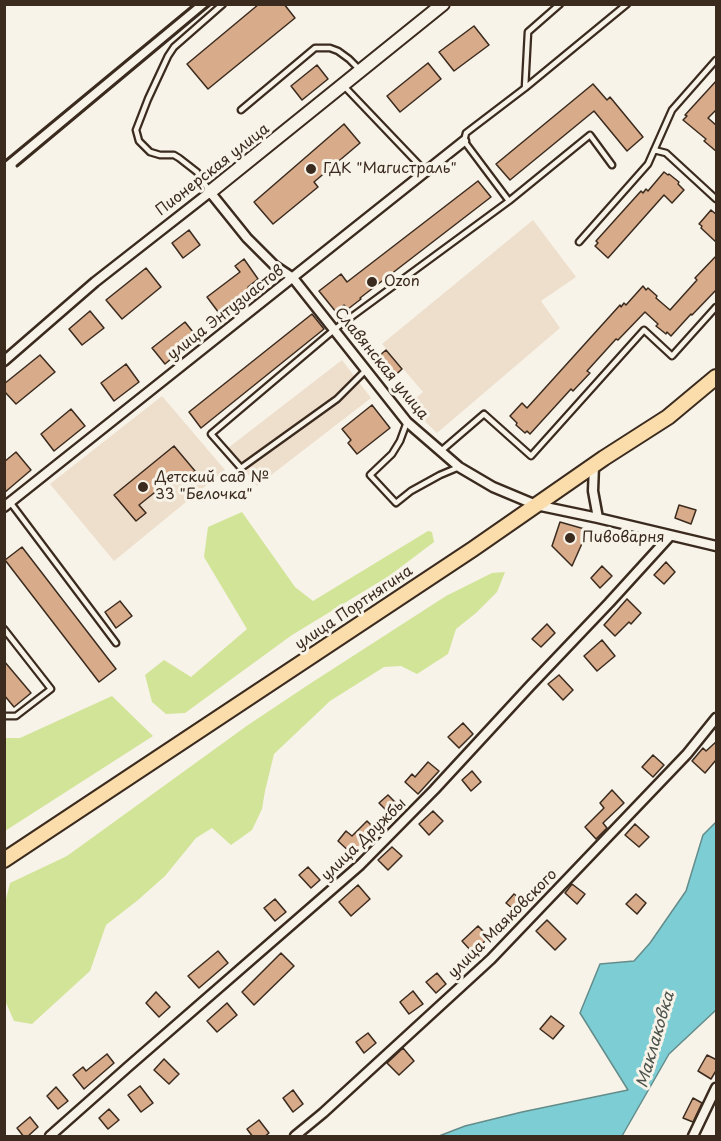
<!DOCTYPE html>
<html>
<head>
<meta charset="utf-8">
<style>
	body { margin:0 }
	#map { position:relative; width:721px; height:1141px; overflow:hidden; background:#f7f3e8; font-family:"Playpen Sans",sans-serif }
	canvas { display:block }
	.frame { position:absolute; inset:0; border:6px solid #3b2a1e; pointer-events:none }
</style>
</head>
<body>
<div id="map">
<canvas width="721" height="1141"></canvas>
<div class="frame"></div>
</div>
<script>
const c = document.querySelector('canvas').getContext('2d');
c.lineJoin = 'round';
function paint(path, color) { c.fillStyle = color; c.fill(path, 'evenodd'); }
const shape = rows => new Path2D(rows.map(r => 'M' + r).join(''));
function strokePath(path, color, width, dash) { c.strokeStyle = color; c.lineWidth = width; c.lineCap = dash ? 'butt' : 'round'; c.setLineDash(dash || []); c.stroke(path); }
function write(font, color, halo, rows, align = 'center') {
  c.font = font + ' "Playpen Sans",sans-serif'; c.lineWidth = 6; c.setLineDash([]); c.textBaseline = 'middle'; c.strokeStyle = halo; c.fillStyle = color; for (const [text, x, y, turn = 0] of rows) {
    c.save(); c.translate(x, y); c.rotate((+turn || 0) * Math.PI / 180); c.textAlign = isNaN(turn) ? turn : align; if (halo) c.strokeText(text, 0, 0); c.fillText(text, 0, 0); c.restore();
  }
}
paint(shape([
	[533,220,576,277,541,301,560,328,437,433,408,405,423,392,382,344],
	[342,360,371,398,257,486,228,448],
	[162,396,225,470,114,561,50,484]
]), '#eedecc');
paint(shape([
	[242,512,295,587,313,601,428,531,432,532,434,542,389,576,292,635,185,713,166,714,152,702,145,675,164,660,191,677,247,629,204,557,208,527],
	[505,572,497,592,476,613,456,629,448,654,417,674,401,666,384,667,330,701,274,754,265,791,262,809,252,830,231,845,212,828,196,838,165,876,138,900,106,925,90,971,32,1024,14,1021,4,998,5,903,10,883,67,856,248,725,308,685,446,596,492,573],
	[112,696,153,736,5,831,5,738,20,738]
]), '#d2e498');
const water = shape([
	[716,822,716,1010,669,1054,622,1136,439,1136,465,1126,522,1112,628,1090,580,1013,600,964,634,961,650,943,686,891,703,835,716,822]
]);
paint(water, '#7dced4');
strokePath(water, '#638c8b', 1.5);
const building = shape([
	[259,4,284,4,295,18,208,89,187,64,259,4],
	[474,26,489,45,454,71,439,52,474,26],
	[428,63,441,79,400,112,387,96,428,63],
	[317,65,328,79,302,100,291,86,317,65],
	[717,80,717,109,708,118,717,126,717,152,704,141,706,139,683,120,687,116,685,115,717,80],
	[593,84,607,100,610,97,643,137,627,151,594,111,510,180,496,164,593,84],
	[344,124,360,143,314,182,318,187,273,224,254,202,344,124],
	[664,172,668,175,669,174,679,182,678,184,684,190,672,203,664,195,608,258,595,246,598,243,596,241,641,191,643,193,646,189,648,191,664,172],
	[478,181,491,197,360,298,361,299,348,309,344,305,336,312,319,291,341,274,347,282,478,181],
	[711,210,717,215,717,243,701,228,702,226,699,224,711,210],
	[189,230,200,245,183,258,172,243,189,230],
	[717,255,717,289,692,315,691,314,671,336,667,332,666,334,656,326,658,324,645,312,618,340,616,339,587,371,590,373,573,391,571,389,530,434,527,431,525,433,516,425,517,423,510,416,522,403,527,408,620,305,621,307,624,303,626,305,643,286,646,290,648,288,657,296,656,298,670,310,697,280,695,278,717,255],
	[244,259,258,279,248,287,253,294,222,317,207,297,240,272,235,266,244,259],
	[146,268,161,287,122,319,106,300,146,268],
	[90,311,104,328,82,345,69,329,90,311],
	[312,314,324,329,201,428,189,412,312,314],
	[185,322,197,337,165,364,152,348,185,322],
	[386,350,402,369,390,380,373,361,386,350],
	[40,355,55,372,16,404,4,391,4,384,40,355],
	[126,364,139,382,114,401,101,383,126,364],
	[372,405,390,428,357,454,348,443,351,440,342,429,372,405],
	[71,409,85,426,54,451,41,434,71,409],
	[174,446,195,471,185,479,179,473,139,505,146,513,136,521,114,495,174,446],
	[16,452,31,470,4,493,4,462,16,452],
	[679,505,696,510,691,524,675,518,679,505],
	[560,522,588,530,572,566,552,546,560,522],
	[22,547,116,669,99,682,5,560,22,547],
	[666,562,675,572,664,584,654,575,666,562],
	[602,566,612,576,600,588,591,578,602,566],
	[627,599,641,613,631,624,629,622,615,636,604,625,627,599],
	[120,601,132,616,116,628,105,612,120,601],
	[547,624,555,633,541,647,532,639,547,624],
	[602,640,615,656,597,671,584,656,602,640],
	[4,661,31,693,14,707,4,695,4,661],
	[559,675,573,690,563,700,548,684,559,675],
	[463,723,473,734,459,748,448,737,463,723],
	[717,741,716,760,705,773,692,761,703,748,706,751,717,741],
	[653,755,664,765,653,777,642,767,653,755],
	[428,762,439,771,418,794,405,782,412,774,415,777,428,762],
	[472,771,481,782,471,791,462,780,472,771],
	[612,790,624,803,603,823,607,828,596,839,585,827,604,808,600,803,612,790],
	[388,795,402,809,394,818,379,803,388,795],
	[433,811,443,821,429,835,419,824,433,811],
	[367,821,379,833,369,843,367,840,353,855,338,841,346,831,352,836,367,821],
	[635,824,649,837,639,847,625,835,635,824],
	[392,847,402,856,388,870,378,860,392,847],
	[308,867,320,880,311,888,299,875,308,867],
	[572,884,585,894,577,904,565,893,572,884],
	[358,885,370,899,351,916,339,902,358,885],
	[514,894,526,903,518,913,506,903,514,894],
	[636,894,646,903,637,914,626,904,636,894],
	[275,899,286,912,275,921,264,908,275,899],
	[547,920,566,939,555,950,536,931,547,920],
	[478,926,489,937,473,953,462,941,478,926],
	[218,951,228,963,199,988,188,976,218,951],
	[281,953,294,966,254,1005,242,992,281,953],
	[437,973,446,984,436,993,426,982,437,973],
	[413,991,423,1004,409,1014,400,1002,413,991],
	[156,992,170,1007,159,1017,146,1003,156,992],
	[227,1003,237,1015,217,1032,207,1021,227,1003],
	[551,1016,564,1026,553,1039,540,1029,551,1016],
	[368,1033,376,1043,364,1053,356,1042,368,1033],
	[403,1048,414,1061,399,1075,387,1063,403,1048],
	[107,1054,114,1063,84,1089,73,1075,83,1067,86,1071,107,1054],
	[707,1055,717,1060,717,1069,711,1079,698,1071,707,1055],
	[164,1059,179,1074,169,1084,154,1070,164,1059],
	[140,1086,153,1103,141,1112,128,1095,140,1086],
	[56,1087,68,1101,58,1109,47,1096,56,1087],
	[293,1090,303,1104,293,1112,283,1098,293,1090],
	[693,1098,702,1103,693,1122,683,1118,693,1098],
	[109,1109,119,1120,108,1129,99,1118,109,1109],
	[30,1117,38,1127,27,1137,24,1137,17,1128,30,1117],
	[259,1120,269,1133,264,1137,253,1137,247,1129,259,1120]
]);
paint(building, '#d8ac8a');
strokePath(building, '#3b2a1e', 1.5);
const lane = shape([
	[343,85,426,172],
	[525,88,627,4],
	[241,110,315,48,330,48,338,51,349,59,359,69],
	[654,150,666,153,716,199],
	[210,192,197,172,179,158,174,155,160,155,150,152,139,141,136,130,148,99,168,56,174,47,223,4],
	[509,201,464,141,466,133,525,88,528,32,560,4],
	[579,242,648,164,672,110,716,60],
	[366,370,337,399,241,468,211,434,335,329,509,201,590,135,612,165],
	[407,422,400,441,392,454,370,475,396,503,411,491,440,475,459,467],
	[441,451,484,414,531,456,644,330,672,356,716,307],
	[10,502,116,643],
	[4,629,51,689,16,716,4,716]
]);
const street = shape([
	[4,361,95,282,210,192,247,238,275,266,293,278,407,422,459,467,493,487,536,505,598,518,716,546],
	[594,465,593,491,598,518],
	[4,507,464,141],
	[50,1136,129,1066,360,865,434,790,530,686,609,603,670,536],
	[295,1136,323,1113,491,959,687,754,716,718],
	[693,1136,716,1088]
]);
const secondary = shape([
	[210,192,443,4]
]);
const primary = shape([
	[4,860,473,549,604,458,668,417,716,377]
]);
strokePath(lane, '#3b2a1e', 9);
strokePath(street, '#3b2a1e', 13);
strokePath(secondary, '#3b2a1e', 16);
strokePath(primary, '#3b2a1e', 18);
strokePath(lane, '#f7f3e8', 4.5);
strokePath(street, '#f7f3e8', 8);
strokePath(secondary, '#f7f3e8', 12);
strokePath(primary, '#faddab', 14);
strokePath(shape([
	[4,162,195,4],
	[17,166,211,4]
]), '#3b2a1e', 3);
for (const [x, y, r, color] of [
	[311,169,6,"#3b2a1e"],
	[372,282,6,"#3b2a1e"],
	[143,487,6,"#3b2a1e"],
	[570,538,6,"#3b2a1e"]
]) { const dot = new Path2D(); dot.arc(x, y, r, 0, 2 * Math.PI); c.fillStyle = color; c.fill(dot); strokePath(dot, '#f7f3e8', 2); }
write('15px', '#3b2a1e', '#f7f3e8', [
	["ГДК \"Магистраль\"",323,169],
	["Ozon",384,282],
	["Детский сад №",155,478],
	["33 \"Белочка\"",155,495],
	["Пивоварня",582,538]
], 'left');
write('15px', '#3b2a1e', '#f7f3e8', [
	["Пионерская улица",213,170,-38],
	["улица Энтузиастов",226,313,-38],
	["Славянская улица",381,364,51],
	["улица Портнягина",354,608,-34],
	["улица Дружбы",364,840,-44],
	["улица Маяковского",503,924,-45]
]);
write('italic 16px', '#4c534c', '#f7f3e8', [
	["Маклаковка",656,1040,-74]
]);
</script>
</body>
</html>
